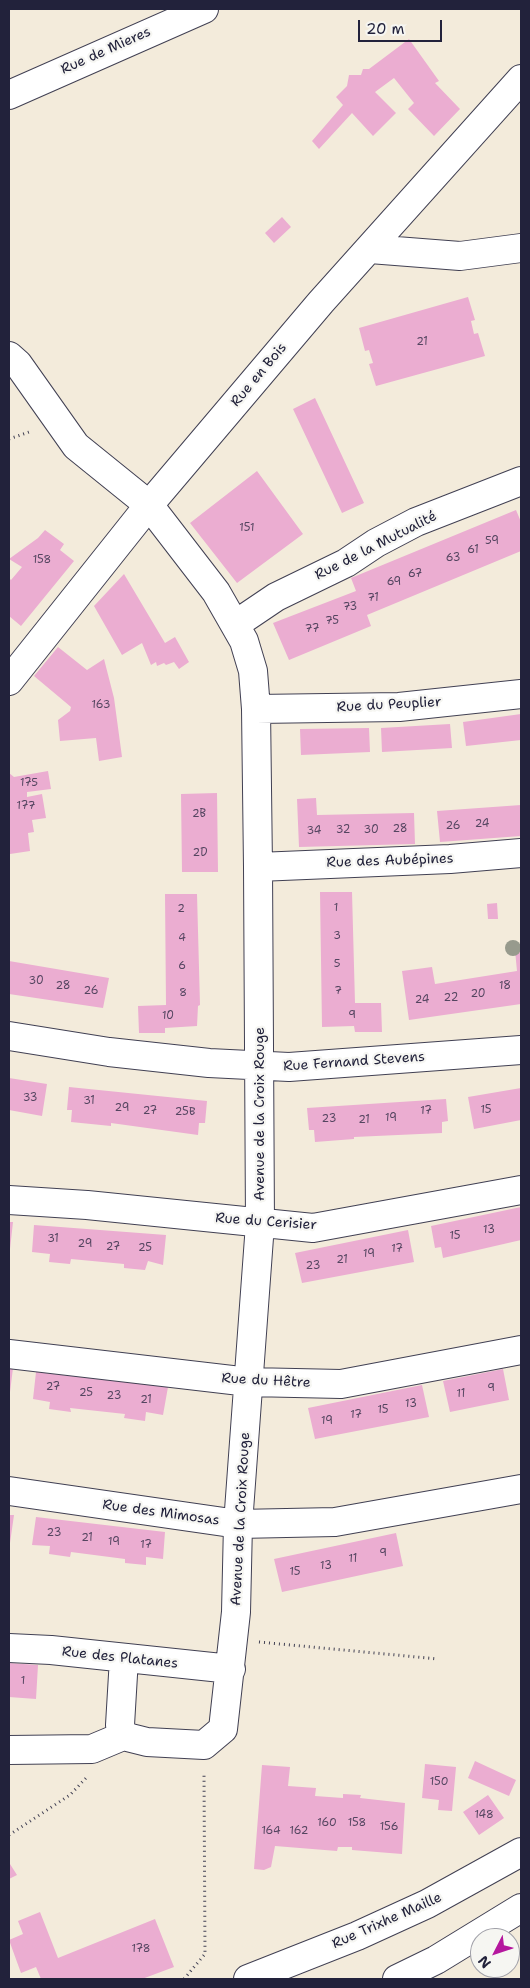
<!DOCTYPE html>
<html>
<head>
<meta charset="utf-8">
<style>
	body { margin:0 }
	#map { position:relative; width:530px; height:1988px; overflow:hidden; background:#f3ebdb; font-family:"Shantell Sans",sans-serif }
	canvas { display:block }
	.frame { position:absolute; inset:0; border:10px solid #22223b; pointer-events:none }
	.north { position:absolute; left:470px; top:1928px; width:50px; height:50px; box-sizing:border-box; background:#f6f6f2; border:1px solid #a1a1a9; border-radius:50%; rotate:229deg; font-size:14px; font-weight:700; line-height:20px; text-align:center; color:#22223b }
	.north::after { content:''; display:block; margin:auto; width:18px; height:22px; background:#b5179e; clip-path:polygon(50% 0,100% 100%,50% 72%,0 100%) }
	.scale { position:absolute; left:358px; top:20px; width:84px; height:22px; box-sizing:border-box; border:2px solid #22223b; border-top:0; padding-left:6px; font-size:15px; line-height:18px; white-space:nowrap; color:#22223b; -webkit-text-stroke:4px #f6f6f2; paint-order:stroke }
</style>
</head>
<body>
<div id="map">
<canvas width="530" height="1988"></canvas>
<div class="frame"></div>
<div class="north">N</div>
<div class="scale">20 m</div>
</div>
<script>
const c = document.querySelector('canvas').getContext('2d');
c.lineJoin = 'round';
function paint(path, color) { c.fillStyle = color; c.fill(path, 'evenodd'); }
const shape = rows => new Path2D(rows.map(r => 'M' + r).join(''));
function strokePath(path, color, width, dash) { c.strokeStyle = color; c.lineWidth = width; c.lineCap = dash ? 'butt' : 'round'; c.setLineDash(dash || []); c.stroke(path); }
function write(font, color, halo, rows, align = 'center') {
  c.font = font + ' "Shantell Sans",sans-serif'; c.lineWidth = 4.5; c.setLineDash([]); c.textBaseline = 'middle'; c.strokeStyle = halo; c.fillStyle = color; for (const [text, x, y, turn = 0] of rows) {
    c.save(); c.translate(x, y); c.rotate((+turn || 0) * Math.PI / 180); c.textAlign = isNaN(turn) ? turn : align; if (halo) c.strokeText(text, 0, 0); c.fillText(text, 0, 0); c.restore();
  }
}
paint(shape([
	[409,39,439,81,435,83,460,109,434,136,408,109,414,103,394,78,375,92,396,113,373,136,352,113,319,149,312,141,343,105,336,97,347,86,349,75,361,75,363,69,369,69],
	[282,217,291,227,274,243,265,233],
	[468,297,475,320,471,321,474,334,478,333,485,356,376,386,369,364,373,363,369,350,365,351,359,328],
	[315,398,364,503,342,513,293,409],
	[257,471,303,534,237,583,190,523],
	[516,510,521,522,521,551,367,615,371,626,289,660,273,623,356,591,351,578],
	[45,530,64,544,60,550,74,561,21,626,9,616,9,578,11,580,22,567,9,559,38,538],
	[124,574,165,643,175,637,189,662,179,669,174,662,166,665,164,663,157,666,156,662,151,665,142,643,122,655,94,606],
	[58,647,87,670,104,659,114,698,122,757,99,761,96,738,60,741,58,720,70,711,71,707,34,676],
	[521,714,521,740,466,746,463,722],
	[450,724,452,748,382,752,381,728],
	[369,728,370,752,301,755,300,729],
	[48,771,51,789,27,792,27,797,42,794,46,818,32,820,34,832,28,833,30,851,10,854,9,773,14,777],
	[217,793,218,872,182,872,181,794],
	[316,798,317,815,414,813,415,844,299,847,297,799],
	[521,805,521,836,440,842,437,811],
	[320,892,352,892,355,1003,381,1003,382,1032,355,1032,354,1026,322,1027],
	[165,894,197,894,200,1005,198,1006,197,1026,165,1028,165,1033,139,1033,138,1006,166,1005],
	[497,903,498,919,488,919,487,904],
	[521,949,521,1004,409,1020,402,971,432,967,435,984,517,971,515,950],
	[9,961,109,978,103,1008,9,994],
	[9,1078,47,1084,42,1116,9,1110],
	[69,1087,207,1101,205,1123,199,1123,198,1135,111,1123,111,1126,71,1122,72,1110,67,1110],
	[521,1088,521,1120,474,1129,468,1097],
	[446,1099,448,1121,442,1122,442,1133,354,1137,354,1139,315,1142,314,1130,309,1130,307,1108],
	[521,1207,521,1240,443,1258,441,1247,435,1248,431,1226],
	[9,1222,13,1222,10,1249,9,1249],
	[34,1225,166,1235,163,1265,148,1261,145,1270,124,1268,124,1264,71,1259,70,1264,49,1262,50,1254,32,1252],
	[408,1230,414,1262,302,1283,295,1253],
	[9,1367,13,1368,10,1392,9,1392],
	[503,1369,509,1400,450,1412,443,1381],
	[36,1372,168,1387,163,1415,146,1412,145,1421,124,1418,125,1414,70,1408,71,1412,49,1409,50,1402,33,1399],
	[422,1385,429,1417,315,1439,308,1408],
	[9,1515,14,1515,10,1543,9,1543],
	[36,1517,165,1532,163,1559,146,1557,146,1565,125,1563,125,1559,71,1552,70,1557,49,1554,50,1546,32,1545],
	[396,1533,403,1566,282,1592,274,1559],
	[9,1663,38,1665,36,1699,9,1697],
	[475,1761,516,1780,509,1796,468,1778],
	[425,1764,456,1767,452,1811,438,1810,439,1800,422,1798],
	[262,1765,290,1767,288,1786,316,1788,315,1796,343,1798,343,1794,361,1795,360,1798,405,1803,402,1854,352,1850,352,1847,338,1847,337,1851,275,1846,271,1867,264,1870,254,1869],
	[488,1795,504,1818,479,1835,463,1812],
	[10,1864,17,1875,9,1879,9,1865],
	[40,1912,58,1958,155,1919,174,1967,142,1979,41,1979,36,1967,21,1973,9,1940,23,1934,18,1921]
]), '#ebadd1');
const minor = shape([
	[9,95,204,9],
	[370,249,460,256,521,248],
	[9,356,18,364,76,446,149,505,216,592,244,641,253,671,256,709,258,867,260,1224,238,1524,236,1612,223,1729,204,1745,147,1742,123,1736,92,1749,9,1750],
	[236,624,276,597,346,563,376,543,416,522,521,481],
	[9,681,149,505,321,302,521,79],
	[256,709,399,707,521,694],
	[258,867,450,859,521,853],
	[9,1036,109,1052,209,1063,289,1067,521,1050],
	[9,1200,87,1205,313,1228,521,1190],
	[9,1354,249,1382,341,1384,521,1350],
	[9,1491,238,1524,335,1522,521,1489],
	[9,1648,51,1650,231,1669],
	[123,1736,120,1725,124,1658],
	[248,1979,357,1936,427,1904,521,1852],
	[397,1979,436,1960,521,1908]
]);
strokePath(minor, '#414053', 30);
strokePath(shape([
	[9,439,32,431],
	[259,1642,438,1659],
	[9,1835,70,1795,86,1778],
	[184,1979,205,1954,204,1773]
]), '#414053', 3, [1, 4]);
strokePath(minor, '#fff', 28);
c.fillStyle = '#979a8d';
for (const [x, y] of [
	[513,948]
]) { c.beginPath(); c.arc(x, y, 8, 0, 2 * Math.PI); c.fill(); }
write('11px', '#544560', null, [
	["21",422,342],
	["151",247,528],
	["59",492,541],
	["61",473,550],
	["63",453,558],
	["158",42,560],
	["67",415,574],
	["69",394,582],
	["71",373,598],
	["73",350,607],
	["75",332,621],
	["77",312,629],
	["163",101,705],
	["175",29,783],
	["177",26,806],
	["2B",199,814],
	["24",482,824],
	["26",453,826],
	["28",400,829],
	["32",343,830],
	["30",371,830],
	["34",314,831],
	["2D",200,853],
	["1",336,908],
	["2",181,909],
	["3",337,936],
	["4",182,938],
	["5",337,964],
	["6",182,966],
	["30",36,981],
	["28",63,986],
	["18",505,986],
	["26",91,991],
	["7",338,991],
	["8",183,993],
	["20",478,994],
	["22",451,998],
	["24",422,1000],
	["9",352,1015],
	["10",168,1016],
	["33",30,1098],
	["31",89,1101],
	["29",122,1108],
	["15",486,1110],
	["27",150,1111],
	["17",426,1111],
	["25B",185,1112],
	["19",391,1118],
	["23",329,1119],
	["21",364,1120],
	["13",489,1230],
	["15",455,1236],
	["31",53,1239],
	["29",85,1244],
	["27",113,1247],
	["25",145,1248],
	["17",397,1249],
	["19",369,1254],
	["21",342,1260],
	["23",313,1266],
	["27",53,1387],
	["9",491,1388],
	["25",86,1393],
	["11",461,1394],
	["23",114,1396],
	["21",146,1400],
	["13",411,1404],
	["15",383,1410],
	["17",356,1415],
	["19",327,1421],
	["23",54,1533],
	["21",87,1538],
	["19",114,1542],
	["17",146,1545],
	["9",383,1553],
	["11",353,1559],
	["13",326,1566],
	["15",295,1572],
	["1",23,1681],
	["150",439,1782],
	["148",484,1815],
	["160",327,1823],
	["158",357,1823],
	["156",389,1827],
	["164",271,1831],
	["162",299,1831],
	["178",141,1949]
]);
write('14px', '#22223b', '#f6f6f2', [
	["Rue de Mieres",106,51,-24],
	["Rue en Bois",259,375,-50],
	["Rue de la Mutualité",376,546,-27],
	["Rue du Peuplier",389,705,-3],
	["Rue des Aubépines",390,861,-2],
	["Rue Fernand Stevens",354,1062,-4],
	["Avenue de la Croix Rouge",260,1114,-90],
	["Rue du Cerisier",266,1222,4],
	["Rue du Hêtre",266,1381,3],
	["Rue des Mimosas",161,1513,8],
	["Avenue de la Croix Rouge",241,1519,-87],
	["Rue des Platanes",120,1658,6],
	["Rue Trixhe Maille",387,1921,-24]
]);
</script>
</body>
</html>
